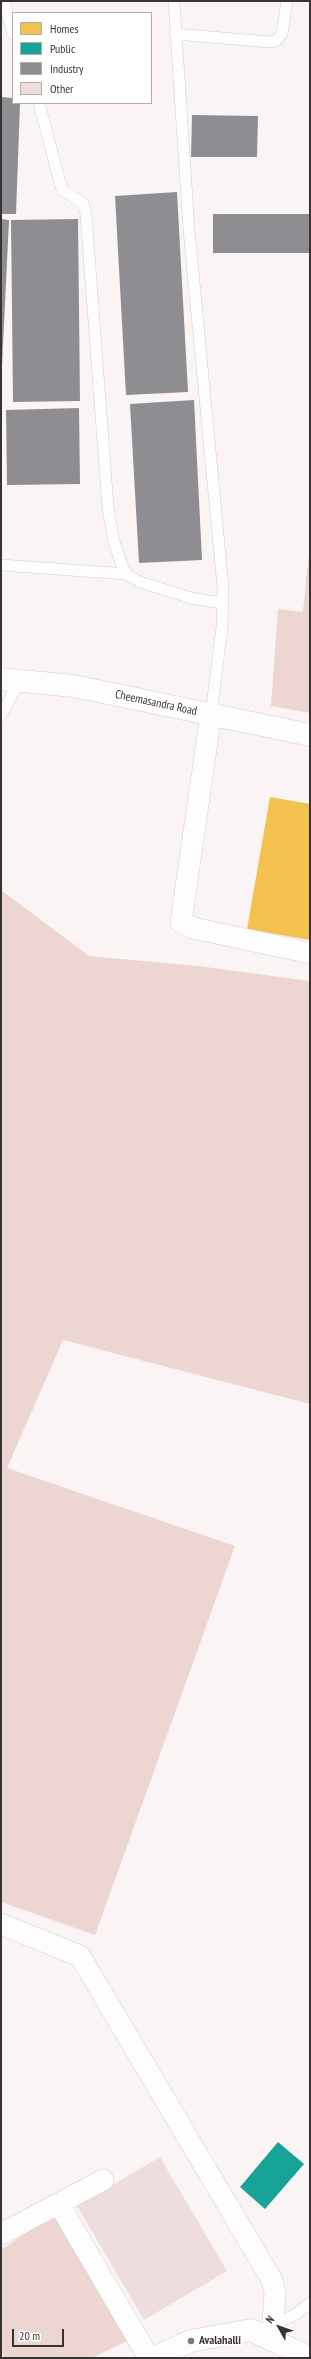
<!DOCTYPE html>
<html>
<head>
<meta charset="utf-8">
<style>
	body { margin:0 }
	#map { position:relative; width:311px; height:2359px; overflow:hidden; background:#faf4f4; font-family:"PT Sans Narrow",sans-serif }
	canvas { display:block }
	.frame { position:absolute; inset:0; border:2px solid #393433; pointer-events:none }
	.legend { position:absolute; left:12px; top:12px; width:140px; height:92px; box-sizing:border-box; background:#fff; border:1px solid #b0aead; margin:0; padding:5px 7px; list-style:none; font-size:12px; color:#393433 }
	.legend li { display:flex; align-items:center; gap:8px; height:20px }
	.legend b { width:20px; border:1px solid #b0aead }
	.north { position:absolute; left:259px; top:2307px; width:40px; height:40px; -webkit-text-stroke:3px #fff; paint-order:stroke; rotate:310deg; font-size:11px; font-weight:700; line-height:16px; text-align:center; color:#393433 }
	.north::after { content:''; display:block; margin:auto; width:14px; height:18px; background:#393433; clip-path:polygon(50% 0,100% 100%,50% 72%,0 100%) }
	.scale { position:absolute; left:12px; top:2329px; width:52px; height:18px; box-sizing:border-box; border:2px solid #393433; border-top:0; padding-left:5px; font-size:12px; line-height:14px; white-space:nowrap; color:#393433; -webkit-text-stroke:3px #fff; paint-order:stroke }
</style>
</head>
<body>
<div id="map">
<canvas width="311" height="2359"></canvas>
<div class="frame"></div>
<ul class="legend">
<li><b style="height:11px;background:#f2c14e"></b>Homes</li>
<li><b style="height:11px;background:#17a398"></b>Public</li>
<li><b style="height:11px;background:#8d8d92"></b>Industry</li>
<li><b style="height:11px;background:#eddddc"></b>Other</li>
</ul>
<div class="north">N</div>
<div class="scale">20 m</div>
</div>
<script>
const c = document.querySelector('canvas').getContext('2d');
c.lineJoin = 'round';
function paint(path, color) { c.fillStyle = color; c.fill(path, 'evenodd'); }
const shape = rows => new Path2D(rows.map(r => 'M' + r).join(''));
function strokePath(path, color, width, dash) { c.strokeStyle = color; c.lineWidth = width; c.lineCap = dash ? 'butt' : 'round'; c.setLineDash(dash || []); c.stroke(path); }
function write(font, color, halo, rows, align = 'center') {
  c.font = font + ' "PT Sans Narrow",sans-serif'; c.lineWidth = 4; c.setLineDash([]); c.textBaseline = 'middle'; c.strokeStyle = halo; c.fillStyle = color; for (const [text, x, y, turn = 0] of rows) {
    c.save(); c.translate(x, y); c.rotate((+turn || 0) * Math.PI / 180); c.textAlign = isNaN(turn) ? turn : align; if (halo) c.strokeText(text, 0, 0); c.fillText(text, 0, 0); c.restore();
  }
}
paint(shape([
	[310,542,310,713,271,706,278,609,303,612],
	[1,890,89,956,198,966,310,981,310,1404,63,1340,7,1468,235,1546,95,1935,1,1902],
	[55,2213,129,2340,92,2358,5,2358,1,2351,1,2250]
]), '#edd5d2');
paint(shape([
	[270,797,310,804,310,940,247,929]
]), '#f2c14e');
paint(shape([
	[278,2142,304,2164,265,2209,240,2187]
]), '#17a398');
paint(shape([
	[1,97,13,98,13,103,20,103,16,214,1,214],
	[192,115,258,116,257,157,191,157],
	[177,192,188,392,126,395,115,196],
	[213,214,310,214,310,253,213,253],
	[1,219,9,220,2,366,1,366],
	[78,219,80,401,13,402,11,220],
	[194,400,202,560,139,563,130,404],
	[79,408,80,484,7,485,6,410]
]), '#8d8d92');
paint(shape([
	[160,2157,227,2271,144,2320,77,2206]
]), '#eddddc');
const lane = shape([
	[4,1,13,34],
	[174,1,189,230,223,587,222,628,211,714],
	[175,34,269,42,276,41,282,34,287,1],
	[39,103,62,190,83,203,86,214,108,508,114,542,121,562,126,574,140,582,191,598,222,603],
	[1,565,126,574],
	[1,715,20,681],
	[273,2325,296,2314,310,2303]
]);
const street = shape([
	[211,714,181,922,193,928,310,953],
	[1,1924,80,1956,272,2280,275,2294,272,2339],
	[59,2204,149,2358],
	[1,2234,103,2180]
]);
const secondary = shape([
	[1,679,74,686,310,735],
	[153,2358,191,2341,251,2330,310,2358]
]);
strokePath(lane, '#d2cecd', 12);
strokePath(street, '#d2cecd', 22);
strokePath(secondary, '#d2cecd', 23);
strokePath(lane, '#fefdfd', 11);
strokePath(street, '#fefdfd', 21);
strokePath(secondary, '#fefdfd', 22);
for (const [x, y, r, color] of [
	[191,2341,4,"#7d7777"]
]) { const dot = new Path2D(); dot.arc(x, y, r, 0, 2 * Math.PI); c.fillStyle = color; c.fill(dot); strokePath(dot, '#fff', 1.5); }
write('12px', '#393433', '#fff', [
	["Cheemasandra Road",156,703,12]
]);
write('bold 12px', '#393433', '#fff', [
	["Avalahalli",199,2341]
], 'left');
</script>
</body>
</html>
